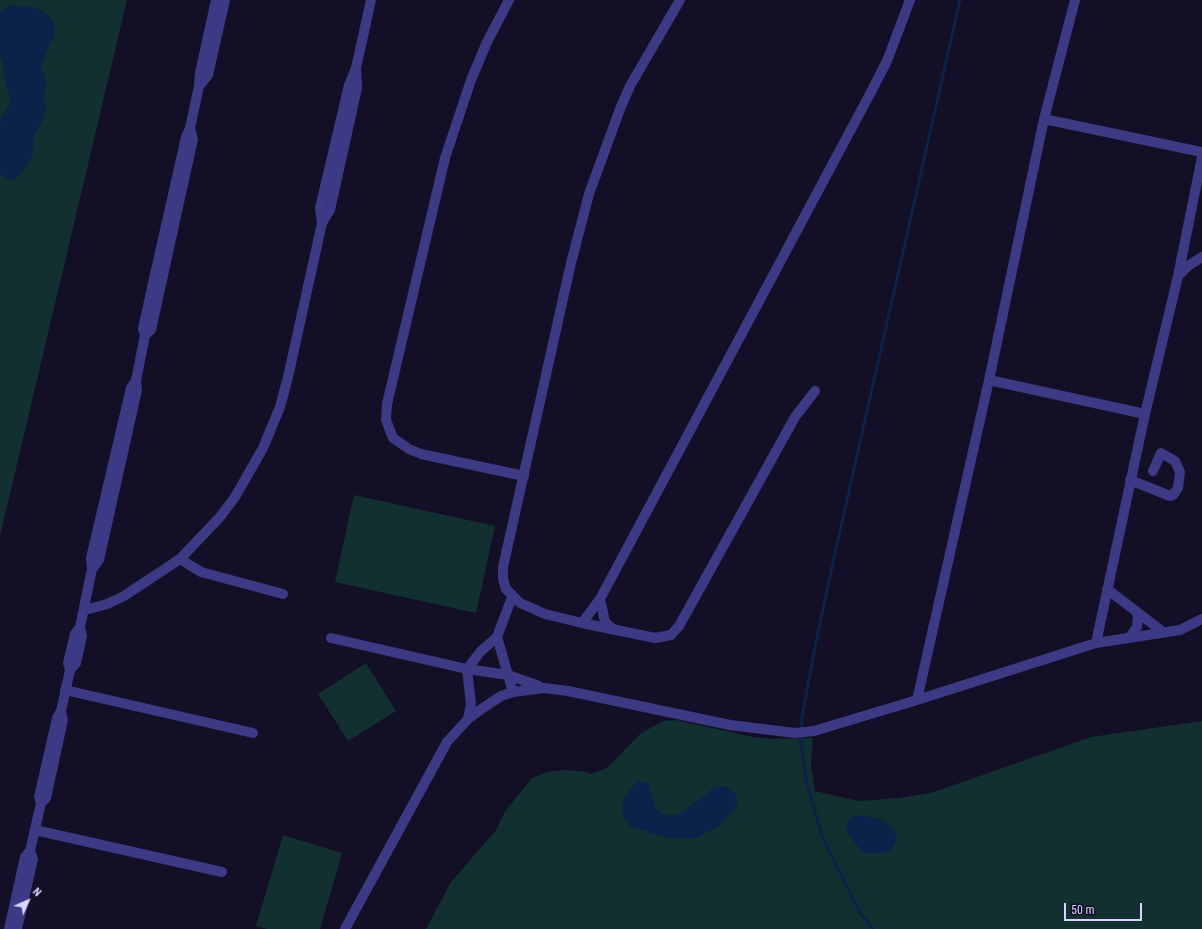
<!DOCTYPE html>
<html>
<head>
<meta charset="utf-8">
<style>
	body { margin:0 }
	#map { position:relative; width:1202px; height:929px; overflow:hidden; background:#130f26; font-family:"Roboto Condensed",sans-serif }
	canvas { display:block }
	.north { position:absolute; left:8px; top:881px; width:40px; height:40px; -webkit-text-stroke:3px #130f26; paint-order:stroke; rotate:45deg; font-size:11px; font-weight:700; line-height:16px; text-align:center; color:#d9d4ff }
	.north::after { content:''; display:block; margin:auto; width:14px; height:18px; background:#d9d4ff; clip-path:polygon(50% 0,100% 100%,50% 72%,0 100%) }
	.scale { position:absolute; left:1064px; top:903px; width:78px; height:18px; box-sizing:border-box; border:2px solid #d9d4ff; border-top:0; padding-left:5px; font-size:12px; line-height:14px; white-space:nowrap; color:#d9d4ff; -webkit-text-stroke:3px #130f26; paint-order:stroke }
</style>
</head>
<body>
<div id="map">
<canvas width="1202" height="929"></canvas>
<div class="north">N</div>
<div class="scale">50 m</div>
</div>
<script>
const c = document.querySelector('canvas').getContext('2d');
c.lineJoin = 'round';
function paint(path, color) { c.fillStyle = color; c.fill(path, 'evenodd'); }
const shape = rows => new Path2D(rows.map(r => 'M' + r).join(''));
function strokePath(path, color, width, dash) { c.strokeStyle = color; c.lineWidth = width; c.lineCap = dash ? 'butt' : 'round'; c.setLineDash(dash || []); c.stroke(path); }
paint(shape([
	[0,0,127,0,0,536],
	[354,495,495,526,476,613,335,582],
	[366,663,396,711,348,741,318,694],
	[676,720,753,737,771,739,813,738,811,766,815,791,859,801,898,798,931,793,1091,737,1202,721,1202,929,426,929,451,882,496,830,506,810,532,778,547,772,563,770,581,771,592,774,608,767,641,733,664,721],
	[283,835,342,853,320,929,267,929,256,926]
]), '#12302f');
paint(shape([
	[11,5,33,7,42,11,49,16,55,25,55,33,41,65,47,81,44,99,46,106,45,114,41,124,34,135,33,151,30,160,18,177,13,180,5,179,0,175,0,121,11,100,4,79,3,59,0,57,0,12,5,7],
	[640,781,649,784,656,809,665,815,673,815,683,812,716,786,728,787,733,792,737,797,737,806,719,826,696,838,673,839,654,834,630,826,625,819,622,811,624,798,635,783],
	[854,816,865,816,884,820,893,830,897,840,891,850,884,853,863,853,846,831,848,820]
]), '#0c2248');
strokePath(shape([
	[873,929,860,913,822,837,806,780,801,743,802,717,816,642,837,544,960,0]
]), '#0c2248', 3);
strokePath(shape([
	[216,0,200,73,199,86,208,75,225,0],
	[509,0,487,42,471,80,445,158,387,404,386,420,393,438,409,449,421,454,524,476],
	[680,0,630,86,620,109,589,194,571,263,503,567,503,579,506,589,520,603,545,614,582,623,655,638,671,635,679,626,795,417,815,391],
	[356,68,357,88,342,156,330,210,322,223,320,208,349,85,356,68,371,0],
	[1044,119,1202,152],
	[190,128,193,139,151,330,145,335,143,329,151,292,186,137,190,128,199,86],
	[1178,276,1202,157],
	[989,380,1145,414],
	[136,381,137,390,99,560,92,569,91,558,131,388,136,381,145,335],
	[1130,480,1170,496,1173,495,1178,488,1180,472,1175,461,1161,453,1153,471],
	[180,559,201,572,283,594],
	[1107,589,1163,632],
	[600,599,605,622,612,628],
	[85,610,107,604,124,596,180,559,220,517,235,497,263,448,280,407,288,377,322,223],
	[582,623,600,599,871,92,887,61,910,0],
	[80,627,82,636,76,663,70,670,68,663,75,634,80,627,92,569],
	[497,637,513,692],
	[1130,637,1137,627,1138,617,1136,611],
	[331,638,467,669,508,675,539,686],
	[1096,643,1145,414,1178,276,1188,266,1202,257],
	[65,690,253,733],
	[917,700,989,380,1044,119,1075,0],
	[61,711,63,720,46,798,41,803,39,797,57,718,61,711,70,670],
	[468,719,471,704,467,669,481,651,497,637,512,597],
	[35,830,222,872],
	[9,929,25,857,30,851,41,803],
	[17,929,33,859,30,851],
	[345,929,447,742,468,719,480,710,501,696,513,692,544,688,568,691,730,725,795,733,814,731,917,700,1096,643,1180,630,1202,619]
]), '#3d3a85', 10);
</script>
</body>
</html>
